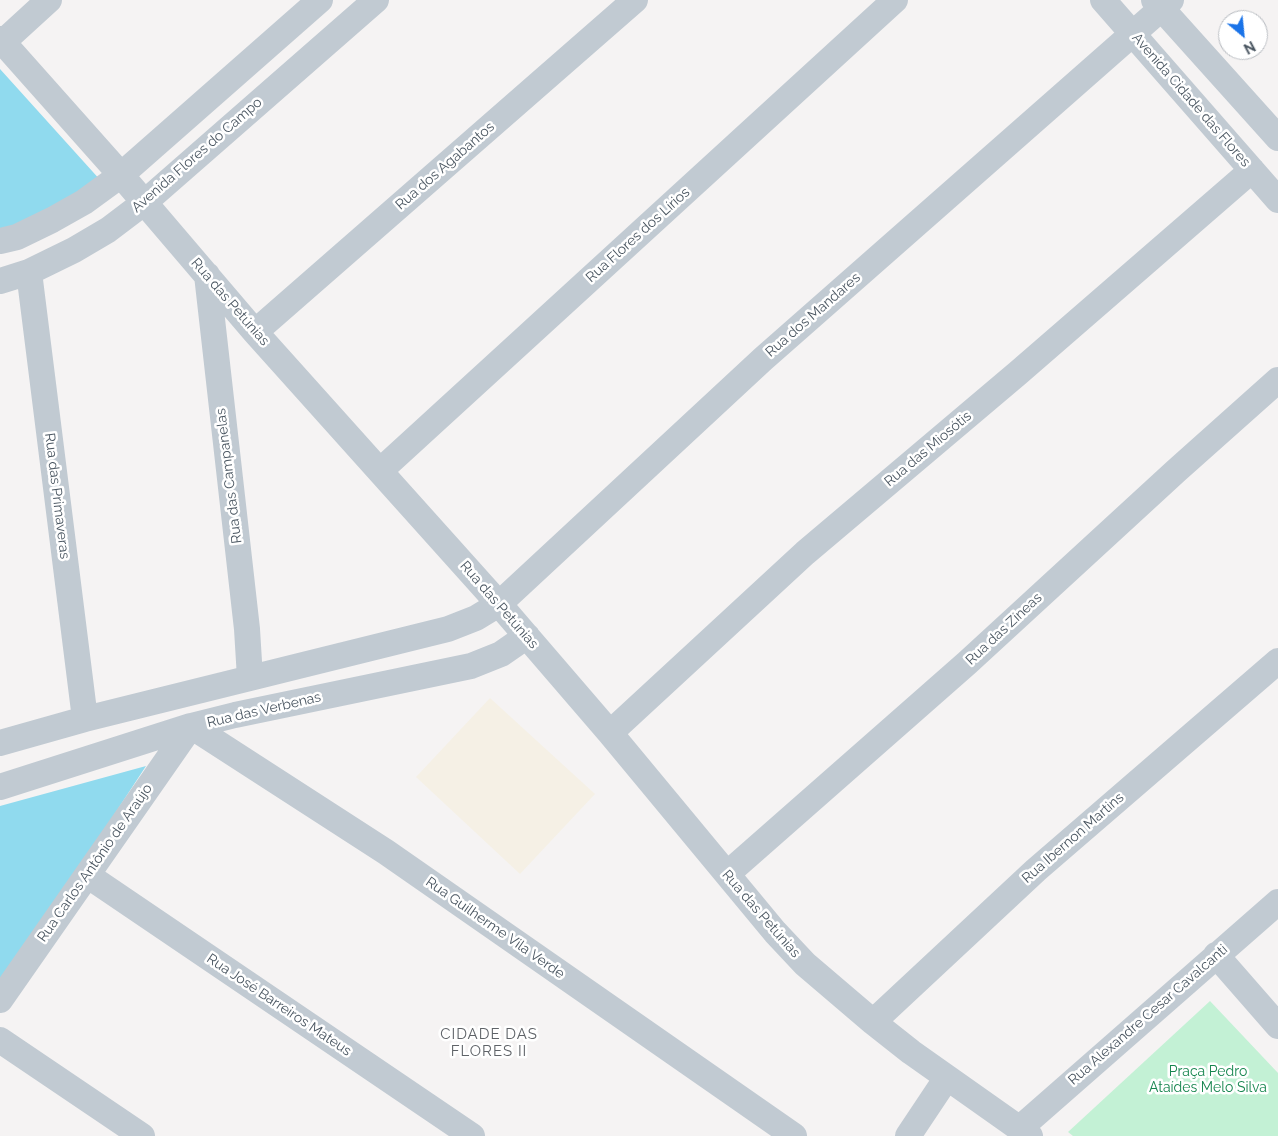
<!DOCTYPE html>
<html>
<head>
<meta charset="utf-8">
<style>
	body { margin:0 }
	#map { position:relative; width:1278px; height:1136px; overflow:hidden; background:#f5f3f3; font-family:Raleway,sans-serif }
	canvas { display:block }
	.north { position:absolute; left:1218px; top:10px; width:50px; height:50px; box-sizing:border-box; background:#fff; border:1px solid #b7bbc0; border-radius:50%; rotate:152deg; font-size:14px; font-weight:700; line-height:20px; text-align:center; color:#4a5661 }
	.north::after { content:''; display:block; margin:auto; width:18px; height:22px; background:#1a73e8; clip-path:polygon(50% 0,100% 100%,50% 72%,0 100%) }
</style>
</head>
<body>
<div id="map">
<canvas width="1278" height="1136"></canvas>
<div class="north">N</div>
</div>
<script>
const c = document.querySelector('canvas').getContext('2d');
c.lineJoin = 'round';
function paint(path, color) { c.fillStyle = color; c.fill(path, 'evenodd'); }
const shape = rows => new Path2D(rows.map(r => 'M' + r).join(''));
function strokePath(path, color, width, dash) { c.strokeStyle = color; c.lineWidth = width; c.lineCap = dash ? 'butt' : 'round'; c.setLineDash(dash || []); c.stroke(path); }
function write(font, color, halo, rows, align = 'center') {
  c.font = font + ' Raleway,sans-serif'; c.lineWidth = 5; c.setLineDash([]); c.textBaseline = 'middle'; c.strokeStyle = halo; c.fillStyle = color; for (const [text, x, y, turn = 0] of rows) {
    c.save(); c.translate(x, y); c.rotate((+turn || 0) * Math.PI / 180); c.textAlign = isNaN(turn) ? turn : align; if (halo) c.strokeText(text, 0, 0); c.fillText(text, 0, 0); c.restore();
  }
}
paint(shape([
	[1210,1001,1278,1073,1278,1136,1073,1136,1068,1132]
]), '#c3f1d5');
paint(shape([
	[490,698,595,794,520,874,416,777]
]), '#f5f0e5');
paint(shape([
	[0,69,102,182,0,237],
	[146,766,0,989,0,806]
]), '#90daee');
strokePath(shape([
	[1103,0,1278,200],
	[1154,0,1278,138],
	[0,39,121,175,255,332,499,604,610,733,775,932,805,964,873,1022,911,1052,1030,1136],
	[3,42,49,0],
	[0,241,17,237,52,220,84,202,121,175,320,0],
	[29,272,85,719],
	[207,275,247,629,250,678],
	[0,281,29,272,74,250,108,230,145,202,376,0],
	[255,332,635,0],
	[381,470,895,0],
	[191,726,386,852,794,1136],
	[610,733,805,553,1018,373,1252,170],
	[0,743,85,719,448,629,476,618,499,604,763,359,1171,0],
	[0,787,191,726,235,715,471,666,501,654,527,636],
	[727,874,967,663,1176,471,1278,380],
	[87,875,472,1136],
	[1216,955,1278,1026],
	[0,1000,191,726],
	[873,1022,1036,870,1278,661],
	[0,1040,142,1136],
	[1019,1129,1278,902],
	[908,1136,946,1079]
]), '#c1cad2', 26);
write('14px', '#4a5661', '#fff', [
	["Avenida Cidade das Flores",1191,100,49],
	["Avenida Flores do Campo",197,155,-41],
	["Rua dos Agabantos",445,166,-41],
	["Rua Flores dos Lírios",638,235,-42],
	["Rua das Petúnias",230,302,49],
	["Rua dos Mandares",813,315,-41],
	["Rua das Miosótis",928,449,-40],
	["Rua das Campanelas",229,476,-97],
	["Rua das Primaveras",57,496,83],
	["Rua das Petúnias",499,605,49],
	["Rua das Zíneas",1004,629,-43],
	["Rua das Verbenas",264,710,-13],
	["Rua Ibernon Martins",1073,838,-41],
	["Rua Carlos Antônio de Araújo",95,863,-55],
	["Rua das Petúnias",761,914,49],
	["Rua Guilherme Vila Verde",495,928,35],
	["Rua José Barreiros Mateus",279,1005,34],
	["Rua Alexandre Cesar Cavalcanti",1148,1015,-41]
]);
write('14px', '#17864f', '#fff', [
	["Praça Pedro",1208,1072],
	["Ataídes Melo Silva",1208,1088]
]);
c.letterSpacing = '1px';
write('15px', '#5f6368', '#fff', [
	["CIDADE DAS",489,1034],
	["FLORES II",489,1051]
]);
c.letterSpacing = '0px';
</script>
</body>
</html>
